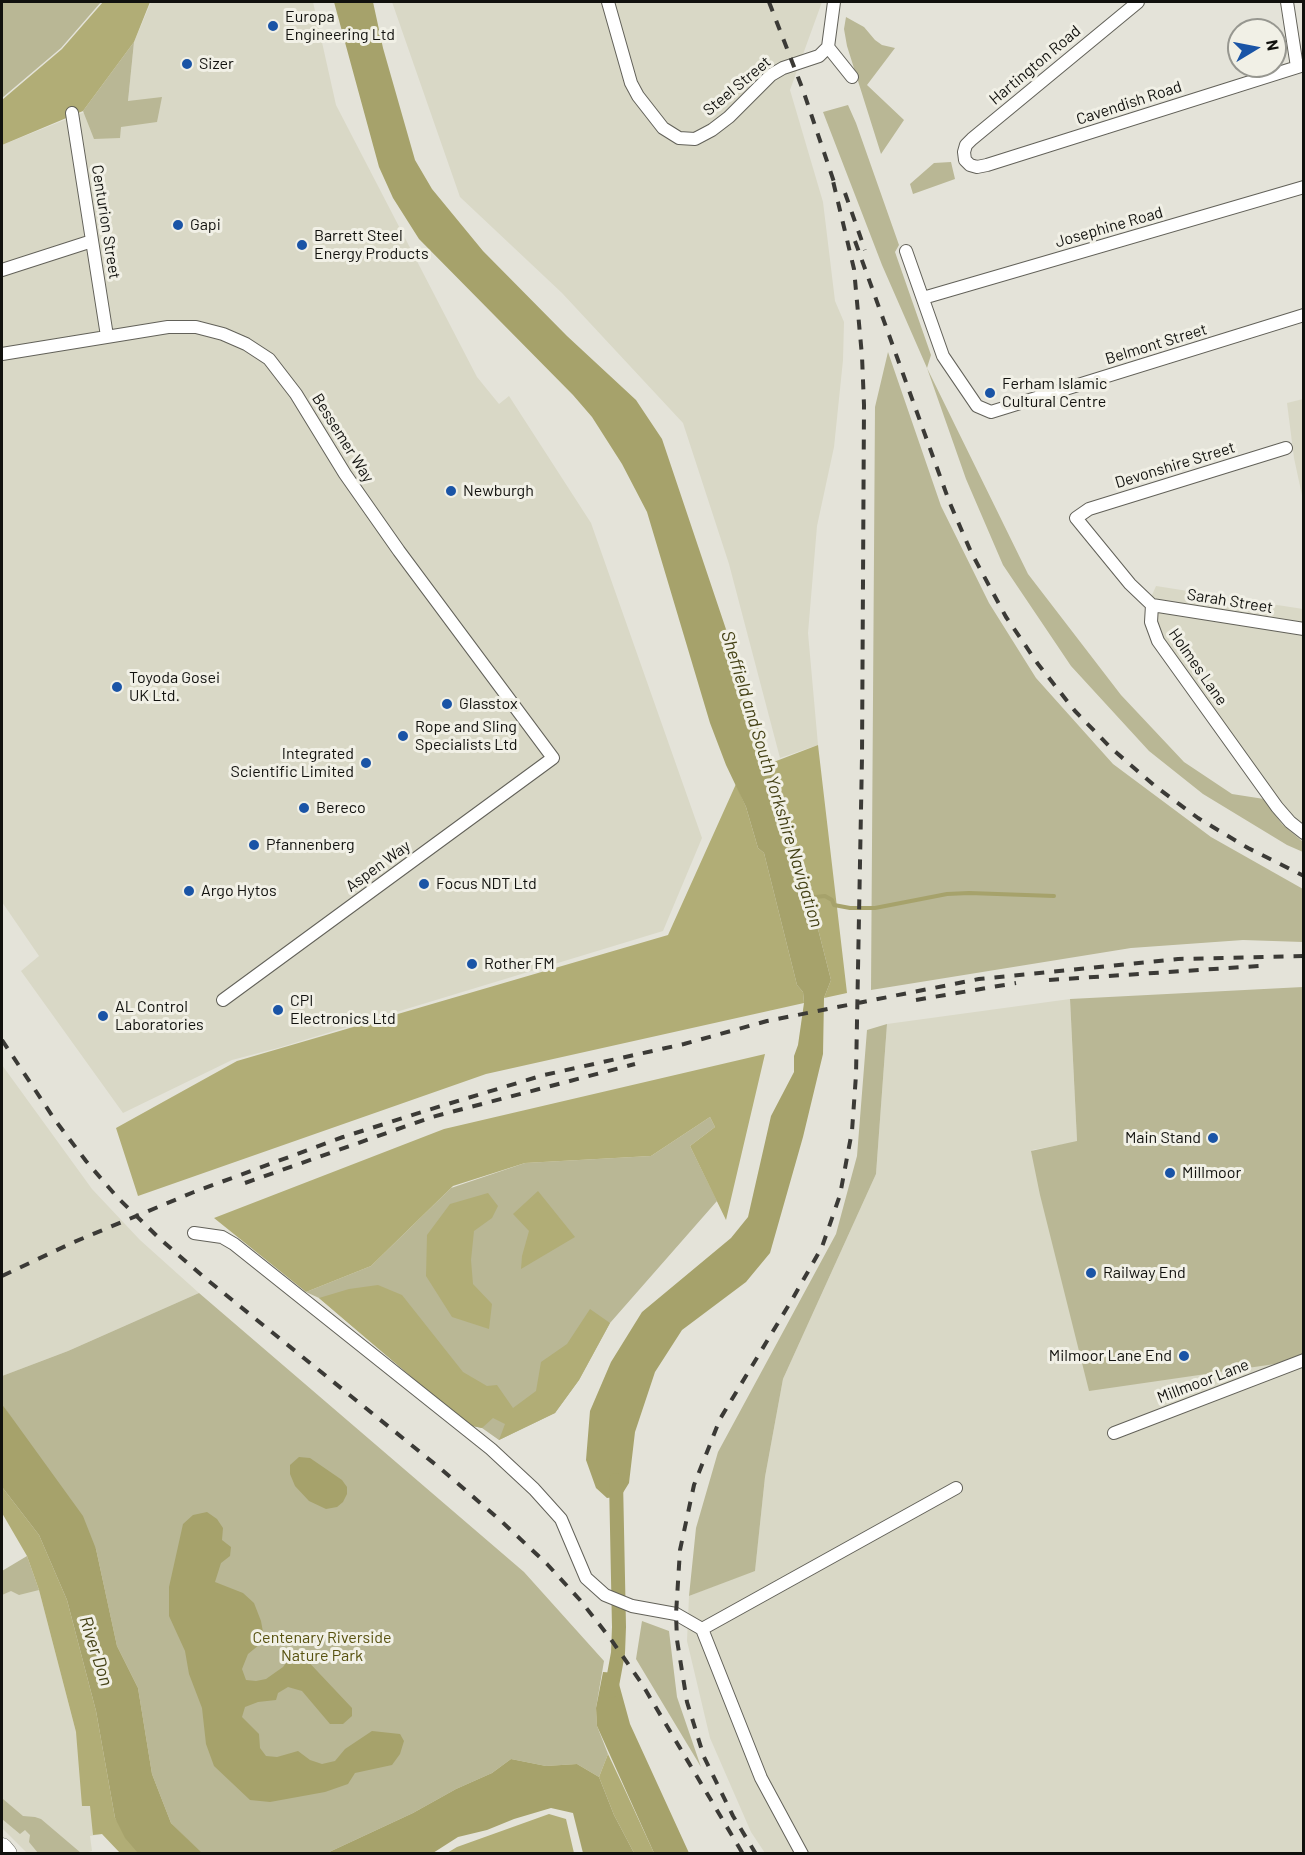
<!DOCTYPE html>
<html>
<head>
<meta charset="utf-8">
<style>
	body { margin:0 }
	#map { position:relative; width:1305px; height:1855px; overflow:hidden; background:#e4e3d9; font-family:Barlow,sans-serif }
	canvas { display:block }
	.frame { position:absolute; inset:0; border:3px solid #11110e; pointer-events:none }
	.north { position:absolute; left:1227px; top:18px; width:60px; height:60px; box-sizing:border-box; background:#f1f0e6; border:2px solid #979790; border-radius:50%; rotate:80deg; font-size:16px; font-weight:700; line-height:24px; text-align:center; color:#11110e }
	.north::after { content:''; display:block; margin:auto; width:21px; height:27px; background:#1a54a6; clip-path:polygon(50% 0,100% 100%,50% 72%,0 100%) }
</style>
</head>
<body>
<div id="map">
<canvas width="1305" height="1855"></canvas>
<div class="frame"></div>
<div class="north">N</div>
</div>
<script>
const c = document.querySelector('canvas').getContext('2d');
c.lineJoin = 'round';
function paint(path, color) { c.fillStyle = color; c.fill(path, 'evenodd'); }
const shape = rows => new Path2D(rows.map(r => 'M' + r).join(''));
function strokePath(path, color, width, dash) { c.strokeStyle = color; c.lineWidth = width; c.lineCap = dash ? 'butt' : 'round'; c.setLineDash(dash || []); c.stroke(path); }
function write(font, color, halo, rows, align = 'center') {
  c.font = font + ' Barlow,sans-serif'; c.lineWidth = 6; c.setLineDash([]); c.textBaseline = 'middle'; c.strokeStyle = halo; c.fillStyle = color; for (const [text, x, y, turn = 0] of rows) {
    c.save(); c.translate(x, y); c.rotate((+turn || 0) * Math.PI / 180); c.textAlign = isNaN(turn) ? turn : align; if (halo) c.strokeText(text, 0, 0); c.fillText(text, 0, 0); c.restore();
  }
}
paint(shape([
	[151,2,313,2,336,105,477,377,499,404,509,396,591,523,702,838,663,931,278,1048,232,1060,123,1113,21,971,39,956,2,902,2,145,82,113,128,101,134,42],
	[392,2,822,2,790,90,823,202,835,301,844,322,843,360,834,447,817,526,808,633,818,745,780,758,729,564,683,423,562,293,460,197],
	[1303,399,1304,399,1303,500,1294,458,1287,403],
	[1156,586,1303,609,1303,842,1282,824,1151,640,1145,611],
	[1070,999,1077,1142,1032,1150,1303,1355,1303,1853,765,1853,751,1832,710,1738,687,1641,689,1596,755,1570,765,1477,783,1379,876,1174,887,1024],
	[2,1065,92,1189,140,1240,199,1293,68,1351,2,1376],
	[2,1571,39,1590,76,1732,89,1759,102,1834,90,1836,92,1851,80,1854,27,1853,2,1828]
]), '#d9d8c6');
paint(shape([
	[2,2,101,2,61,48,2,98],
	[846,17,864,27,875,40,882,45,895,48,867,85,904,120,881,154,847,46,844,29],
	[134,42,128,101,162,97,157,122,121,127,120,138,94,139,83,111],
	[848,105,856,123,899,245,895,252,931,355,927,368,1028,574,1121,695,1184,762,1232,794,1264,799,1282,824,1303,842,1303,852,1287,845,1203,794,1149,751,1071,666,1003,565,966,479,927,368,882,265,823,112],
	[951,162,955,179,913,194,910,184,934,163],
	[888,352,941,506,989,603,1036,678,1113,764,1211,837,1303,889,1303,942,1243,940,1131,948,871,990,875,407],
	[1303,987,1303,1355,1275,1364,1089,1391,1040,1195,1031,1151,1077,1141,1070,999],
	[887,1024,876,1174,783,1379,765,1477,755,1571,689,1596,696,1528,718,1452,836,1234,857,1156,867,1030],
	[710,1117,715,1127,690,1146,717,1201,610,1323,579,1380,555,1413,499,1440,482,1428,468,1425,319,1298,306,1292,371,1266,451,1188,525,1163,651,1156],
	[199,1293,524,1572,604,1661,596,1708,597,1726,608,1754,599,1777,577,1764,546,1766,511,1759,492,1773,456,1789,413,1813,327,1853,202,1854,171,1823,152,1774,138,1688,117,1646,96,1549,2,1404,2,1376,68,1351],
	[27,1556,39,1590,19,1595,11,1591,2,1595,2,1571],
	[642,1621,669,1631,677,1697,701,1767,636,1659],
	[3,1799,23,1816,35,1817,41,1819,81,1853,38,1853,29,1842,30,1835,25,1830,20,1834,2,1819,2,1801]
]), '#b9b795');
paint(shape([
	[103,2,150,2,134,42,83,111,2,145,2,100,62,49],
	[818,745,847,993,824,998,831,980,804,874,771,763],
	[736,784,746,807,758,848,764,853,797,985,803,992,804,1003,486,1074,138,1196,116,1128,237,1061,668,935],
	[765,1054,726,1220,690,1146,715,1127,710,1117,651,1156,525,1163,453,1186,371,1266,306,1292,214,1218,444,1129],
	[538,1191,575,1237,521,1269,522,1256,529,1231,513,1214],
	[488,1193,498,1206,492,1218,474,1231,471,1260,473,1284,492,1304,489,1329,452,1317,426,1276,427,1235,450,1204],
	[378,1285,402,1295,463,1372,487,1386,497,1385,513,1408,536,1391,541,1362,567,1344,590,1309,610,1323,579,1380,555,1413,499,1440,505,1424,493,1418,482,1428,468,1425,319,1298,349,1289],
	[2,1487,39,1535,67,1600,96,1711,115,1818,140,1853,120,1853,102,1834,93,1835,90,1806,82,1806,76,1732,39,1590,27,1556,2,1513],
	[608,1754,624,1788,654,1853,634,1853,614,1815,599,1777],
	[549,1814,566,1819,574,1853,447,1853,457,1847]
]), '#b1ad76');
paint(shape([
	[334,2,373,2,383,48,415,160,432,189,483,251,567,336,636,400,662,439,771,763,804,874,831,980,824,998,823,1054,803,1137,770,1253,746,1282,682,1330,655,1372,635,1432,629,1483,621,1496,607,1498,596,1488,586,1460,590,1411,611,1362,642,1312,731,1238,748,1217,771,1116,794,1072,794,1056,798,1045,804,1003,803,992,797,985,764,853,758,848,746,807,726,765,710,723,647,512,622,464,592,417,573,395,419,239,393,198,379,167],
	[2,1404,83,1516,96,1549,117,1646,138,1688,152,1774,171,1823,202,1853,138,1853,125,1838,115,1818,96,1711,67,1600,39,1535,2,1487],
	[299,1457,310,1458,342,1480,347,1487,347,1494,343,1502,337,1507,326,1509,309,1501,295,1486,290,1474,290,1465],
	[207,1512,217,1519,223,1528,222,1540,231,1547,230,1556,221,1563,215,1582,243,1593,254,1603,261,1621,263,1632,259,1645,248,1654,242,1669,246,1680,256,1681,266,1679,283,1667,289,1659,302,1655,352,1708,352,1716,343,1724,330,1724,302,1691,288,1687,278,1693,276,1700,258,1702,245,1707,242,1717,259,1734,260,1748,266,1756,277,1757,298,1751,310,1760,322,1764,335,1761,345,1749,372,1731,400,1734,404,1741,400,1754,392,1765,355,1773,348,1784,325,1792,270,1802,250,1800,214,1766,206,1744,202,1708,189,1674,185,1651,169,1616,169,1587,183,1524,193,1515],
	[603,1672,616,1673,630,1724,689,1853,654,1853,597,1726,596,1708],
	[511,1759,546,1766,577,1764,599,1777,614,1815,634,1853,583,1853,573,1813,551,1808,514,1819,487,1830,458,1837,433,1853,327,1853,413,1813,456,1789,492,1773]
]), '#a6a26b');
strokePath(shape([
	[806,898,825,896,832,900,834,905,850,908,875,908,947,894,969,893,1054,896]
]), '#a6a26b', 4);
strokePath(shape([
	[611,1691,618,1653,619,1627,616,1480]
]), '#a6a26b', 14);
const minor = shape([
	[608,2,631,83,638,96,663,128,679,138,695,139,712,130,729,117,771,75,783,68,819,56,828,47],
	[1138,2,972,139,966,145,964,152,965,160,970,165,977,167,987,165,1304,65],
	[1287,2,1297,67],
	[828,47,834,2],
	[828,47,852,77],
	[72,113,107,336],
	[906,251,943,356,977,406,991,412,1304,315],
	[2,270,92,241],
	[923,298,1304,187],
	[2,354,168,327,196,327,223,334,246,344,269,359,296,394,345,474,399,551,553,758,223,1000],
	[1286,448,1089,509,1076,518,1130,584,1152,605,1151,622,1158,641,1277,807,1290,822,1304,833],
	[1152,605,1304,629],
	[194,1233,222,1237,234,1244,491,1449,534,1489,561,1519,586,1578,605,1595,632,1606,676,1614,702,1629,761,1778,802,1854],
	[1114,1433,1304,1360],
	[702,1629,956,1488]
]);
const primary = shape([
	[2,1848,7,1854]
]);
strokePath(minor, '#626159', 14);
strokePath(primary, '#626159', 21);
strokePath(minor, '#fff', 12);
strokePath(primary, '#fff', 20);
strokePath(shape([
	[769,2,803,90,836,188],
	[845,193,865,250],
	[855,241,949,501,971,552,1006,617,1038,664,1075,711,1111,748,1155,786,1198,818,1248,848,1304,876],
	[1049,980,1259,966],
	[916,1000,1016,983],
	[2,1040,55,1120,86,1161,117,1197,160,1239,205,1278,441,1469,500,1520,547,1564,580,1600,610,1638,642,1684,743,1854],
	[245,1183,432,1117,635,1064],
	[2,1276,74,1242,194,1192,270,1164,343,1137,441,1106,544,1075,684,1044,767,1021,979,979,1178,959,1304,956],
	[756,1854,733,1816,704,1757,687,1702,677,1640,676,1614,680,1550,694,1485,720,1419,793,1298,822,1247,840,1195,852,1131,856,1075,862,757,864,405,862,356,854,269,833,181]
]), '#3b3a36', 4, [10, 10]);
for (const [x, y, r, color] of [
	[273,26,6,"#1a54a6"],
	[187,64,6,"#1a54a6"],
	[178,225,6,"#1a54a6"],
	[302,245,6,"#1a54a6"],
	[990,393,6,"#1a54a6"],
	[451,491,6,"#1a54a6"],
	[117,687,6,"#1a54a6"],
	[447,704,6,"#1a54a6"],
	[403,736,6,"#1a54a6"],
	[366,763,6,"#1a54a6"],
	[304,808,6,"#1a54a6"],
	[254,845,6,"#1a54a6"],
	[424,884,6,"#1a54a6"],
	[189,891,6,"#1a54a6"],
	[472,964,6,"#1a54a6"],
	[278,1010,6,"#1a54a6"],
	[103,1016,6,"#1a54a6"],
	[1213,1138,6,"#1a54a6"],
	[1170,1173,6,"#1a54a6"],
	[1091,1273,6,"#1a54a6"],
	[1184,1356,6,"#1a54a6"]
]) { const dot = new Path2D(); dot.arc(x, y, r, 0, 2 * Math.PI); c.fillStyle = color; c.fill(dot); strokePath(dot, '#f1f0e6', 2); }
write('16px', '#11110e', '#f1f0e6', [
	["Europa",285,17],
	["Engineering Ltd",285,35],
	["Sizer",199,64],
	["Gapi",190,225],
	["Barrett Steel",314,236],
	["Energy Products",314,254],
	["Ferham Islamic",1002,384],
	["Cultural Centre",1002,402],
	["Newburgh",463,491],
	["Toyoda Gosei",129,678],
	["UK Ltd.",129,696],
	["Glasstox",459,704],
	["Rope and Sling",415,727],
	["Specialists Ltd",415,745],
	["Integrated",354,754,"right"],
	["Scientific Limited",354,772,"right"],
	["Bereco",316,808],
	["Pfannenberg",266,845],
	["Focus NDT Ltd",436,884],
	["Argo Hytos",201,891],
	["Rother FM",484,964],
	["CPI",290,1001],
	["Electronics Ltd",290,1019],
	["AL Control",115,1007],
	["Laboratories",115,1025],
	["Main Stand",1201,1138,"right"],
	["Millmoor",1182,1173],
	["Railway End",1103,1273],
	["Milmoor Lane End",1172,1356,"right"]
], 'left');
write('16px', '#11110e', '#f1f0e6', [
	["Hartington Road",1035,65,-40],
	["Steel Street",737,86,-40],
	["Cavendish Road",1129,103,-18],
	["Centurion Street",106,222,81],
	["Josephine Road",1109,227,-16],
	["Belmont Street",1156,344,-17],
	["Bessemer Way",343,438,58],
	["Devonshire Street",1175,465,-17],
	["Sarah Street",1230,601,9],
	["Holmes Lane",1198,667,55],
	["Aspen Way",378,866,-36],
	["Millmoor Lane",1203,1381,-21]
]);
write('16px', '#57510f', '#f1f0e6', [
	["Centenary Riverside",322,1638],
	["Nature Park",322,1656]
]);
write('italic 18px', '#444115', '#f1f0e6', [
	["Sheffield and South Yorkshire Navigation",772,779,73],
	["River Don",96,1651,72]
]);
</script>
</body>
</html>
